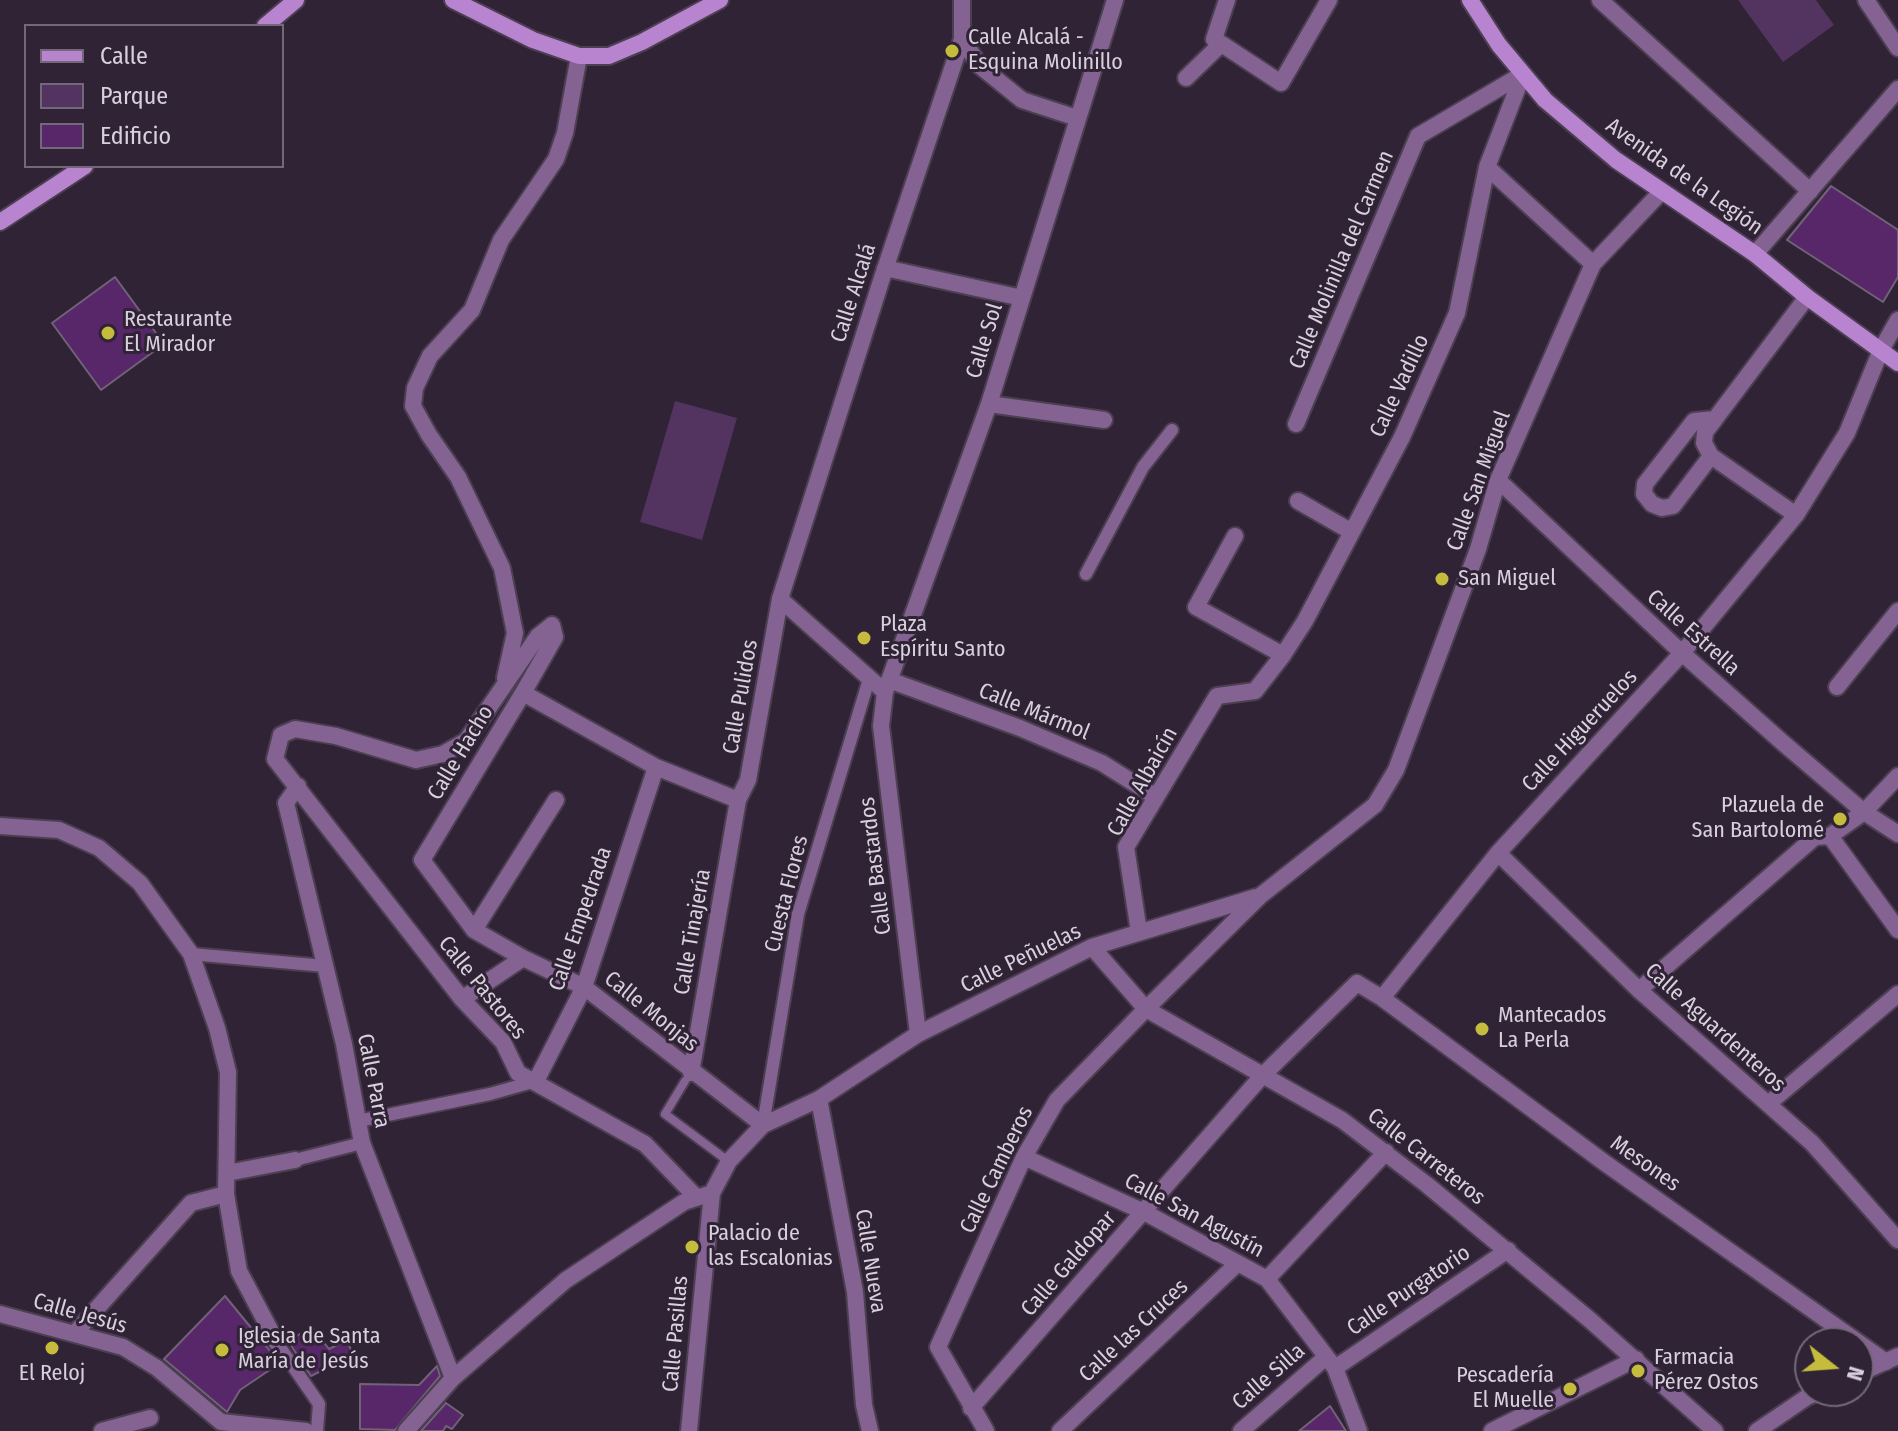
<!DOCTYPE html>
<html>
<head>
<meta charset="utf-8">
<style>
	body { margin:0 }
	#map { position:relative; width:1898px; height:1431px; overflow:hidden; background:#302336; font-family:"Fira Sans Condensed",sans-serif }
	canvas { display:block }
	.legend { position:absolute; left:24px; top:24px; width:260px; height:144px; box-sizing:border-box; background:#302336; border:2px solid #736878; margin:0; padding:10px 14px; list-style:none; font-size:24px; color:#d8d0dc }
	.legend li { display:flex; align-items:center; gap:16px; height:40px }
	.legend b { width:40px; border:2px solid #736878 }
	.north { position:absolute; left:1794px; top:1327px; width:80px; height:80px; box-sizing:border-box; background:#302336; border:2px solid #736878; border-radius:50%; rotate:107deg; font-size:22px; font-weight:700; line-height:32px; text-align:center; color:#d8d0dc }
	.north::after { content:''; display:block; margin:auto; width:28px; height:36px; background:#c5bc3d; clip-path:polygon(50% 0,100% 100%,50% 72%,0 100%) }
</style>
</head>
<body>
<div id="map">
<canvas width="1898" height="1431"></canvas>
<ul class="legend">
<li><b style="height:10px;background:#b883cf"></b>Calle</li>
<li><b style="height:22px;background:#533360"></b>Parque</li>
<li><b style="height:22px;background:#57276a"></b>Edificio</li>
</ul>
<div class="north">N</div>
</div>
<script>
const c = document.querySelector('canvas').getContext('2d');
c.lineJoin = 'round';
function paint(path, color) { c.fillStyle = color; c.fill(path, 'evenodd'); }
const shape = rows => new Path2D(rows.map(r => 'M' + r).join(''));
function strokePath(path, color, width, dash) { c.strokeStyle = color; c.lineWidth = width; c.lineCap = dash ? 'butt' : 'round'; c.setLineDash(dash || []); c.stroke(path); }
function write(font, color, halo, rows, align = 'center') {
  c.font = font + ' "Fira Sans Condensed",sans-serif'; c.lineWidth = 6; c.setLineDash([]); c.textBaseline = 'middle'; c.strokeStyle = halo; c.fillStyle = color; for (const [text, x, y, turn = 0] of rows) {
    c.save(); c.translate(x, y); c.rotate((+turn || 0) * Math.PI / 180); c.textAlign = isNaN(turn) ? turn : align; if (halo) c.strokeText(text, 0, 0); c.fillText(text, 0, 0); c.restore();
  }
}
paint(shape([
	[1738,0,1816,0,1834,25,1783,62],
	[675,401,737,418,702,540,640,522]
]), '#533360');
const building = shape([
	[1831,186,1898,230,1898,277,1883,302,1787,240,1831,186],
	[115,277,164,344,101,390,52,323,115,277],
	[225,1296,280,1363,240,1390,227,1412,164,1359,225,1296],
	[312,1327,329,1349,347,1340,353,1355,311,1376,288,1341,312,1327],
	[437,1366,440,1376,395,1430,360,1429,360,1384,419,1385,437,1366],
	[446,1403,463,1415,452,1429,446,1426,443,1431,421,1431,446,1403],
	[1330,1406,1346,1431,1299,1431,1330,1406]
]);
paint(building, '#57276a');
strokePath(building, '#716277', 2);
const service = shape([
	[685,1081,665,1114,728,1161]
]);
const pedestrian = shape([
	[1086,574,1143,467,1172,430],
	[191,954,325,966],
	[358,1121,490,1094,536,1081],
	[763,1125,798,914,870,676],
	[295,1160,362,1143],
	[277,1343,319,1404,317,1431]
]);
const minor = shape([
	[1227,0,1214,39,1281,83,1329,0],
	[1600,0,1810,191],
	[1866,0,1898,48],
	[962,39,980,66,1022,100,1077,118],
	[1186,78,1221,44],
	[1487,167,1593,264],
	[885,268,1022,298],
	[989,404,1104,420],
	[1715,419,1705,432,1704,443,1711,456,1796,515],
	[1296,424,1418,136,1523,74],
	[1711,456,1673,506,1662,508,1652,504,1644,494,1645,484,1694,421,1715,419,1807,297],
	[1498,480,1682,653,1782,742,1864,812,1898,834],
	[1298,501,1352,532],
	[1235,536,1196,607,1283,655],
	[780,599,885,692],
	[505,678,515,633,502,568,458,477,429,435,413,406,415,388,430,356,472,310,501,240,556,159,565,133,579,56],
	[889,680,1020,728,1102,763,1156,797],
	[1837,687,1898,611],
	[523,693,555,637,552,625,538,636,466,741,443,754,416,760,336,736,295,729,281,735,275,759,462,999,503,1042,518,1073,645,1144,696,1197],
	[298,786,286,803,344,1044,362,1143,453,1378],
	[738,800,656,767,523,693,422,860,474,930,523,958,584,987,763,1125],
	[0,826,59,830,99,848,140,883,191,954,217,1028,228,1072,226,1194,239,1271,277,1343],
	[1830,836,1898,930],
	[1830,836,1864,812,1898,776],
	[1498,853,1639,990,1812,1143,1898,1240],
	[474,930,556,800],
	[1139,932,1126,847,1217,696,1255,691,1283,655,1305,621,1402,437,1457,313,1487,167,1523,74],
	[1092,947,1146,1009,1342,1120,1426,1184,1590,1320,1715,1431],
	[1639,990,1815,837,1830,836],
	[1382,998,1605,1163,1886,1362],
	[462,999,523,958],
	[918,1034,881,726,885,692,989,404,1115,0],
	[691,1073,738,800,748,780,780,599,881,281,962,39,962,0],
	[536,1081,584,987,656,767],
	[819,1099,855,1292,864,1405,870,1431],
	[1768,1104,1898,994],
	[1024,1157,1144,1212,1267,1279,1335,1368,1359,1431],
	[227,1173,295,1160],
	[1267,1279,1386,1152],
	[0,1314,123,1347,157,1368,221,1422,306,1431],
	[75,1333,191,1203,226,1194],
	[1335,1368,1508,1250],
	[971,1408,1262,1076,1357,983,1382,998,1498,853,1682,653,1796,515,1847,433,1881,350],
	[102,1431,150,1418],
	[406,1431,453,1378,566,1280,684,1202,712,1193,729,1161,763,1125,819,1099,918,1034,1092,947,1256,897],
	[689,1431,712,1193],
	[986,1431,938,1347,1024,1157,1057,1100,1146,1009,1260,896,1375,805,1396,770,1478,549,1498,480,1593,264,1662,191],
	[1060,1431,1238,1263],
	[1241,1431,1326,1357],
	[1492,1431,1636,1359]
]);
const tertiary = shape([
	[1755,254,1898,89],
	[1881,350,1898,320],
	[1858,1374,1898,1356],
	[1757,1431,1807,1397,1821,1391]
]);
const secondary = shape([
	[453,0,533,40,579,56,609,56,642,42,720,0],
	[1470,0,1499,45,1545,100,1616,160,1755,254,1807,297,1898,363],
	[265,26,296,0],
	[0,222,85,166]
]);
strokePath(service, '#4b3f51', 12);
strokePath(pedestrian, '#4b3f51', 16);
strokePath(minor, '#4b3f51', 20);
strokePath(tertiary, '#4b3f51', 20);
strokePath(secondary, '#4b3f51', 20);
strokePath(service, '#846392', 8);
strokePath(pedestrian, '#846392', 12);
strokePath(minor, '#846392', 16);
strokePath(tertiary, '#846392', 16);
strokePath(secondary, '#b883cf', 16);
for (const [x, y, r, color] of [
	[952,51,8,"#c5bc3d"],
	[108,333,8,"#c5bc3d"],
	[1442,579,8,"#c5bc3d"],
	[864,638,8,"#c5bc3d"],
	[1840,819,8,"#c5bc3d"],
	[1482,1029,8,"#c5bc3d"],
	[692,1247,8,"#c5bc3d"],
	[52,1348,8,"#c5bc3d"],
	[222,1350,8,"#c5bc3d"],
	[1638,1371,8,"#c5bc3d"],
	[1570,1389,8,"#c5bc3d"]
]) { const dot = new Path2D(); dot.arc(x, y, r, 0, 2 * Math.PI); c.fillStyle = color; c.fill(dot); strokePath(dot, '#302336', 3); }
write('22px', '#d8d0dc', '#302336', [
	["Calle Alcalá -",968,38],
	["Esquina Molinillo",968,63],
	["Restaurante",124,320],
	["El Mirador",124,345],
	["San Miguel",1458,579],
	["Plaza",880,625],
	["Espíritu Santo",880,650],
	["Plazuela de",1824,806,"right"],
	["San Bartolomé",1824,831,"right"],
	["Mantecados",1498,1016],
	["La Perla",1498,1041],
	["Palacio de",708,1234],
	["las Escalonias",708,1259],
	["Iglesia de Santa",238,1337],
	["María de Jesús",238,1362],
	["Farmacia",1654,1358],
	["Pérez Ostos",1654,1383],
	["El Reloj",52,1374,"center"],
	["Pescadería",1554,1376,"right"],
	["El Muelle",1554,1401,"right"]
], 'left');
write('22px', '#d8d0dc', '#302336', [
	["Avenida de la Legión",1684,177,35],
	["Calle Molinilla del Carmen",1342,260,-67],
	["Calle Alcalá",854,293,-72],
	["Calle Sol",985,341,-73],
	["Calle Vadillo",1400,386,-65],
	["Calle San Miguel",1479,481,-70],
	["Calle Estrella",1693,633,42],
	["Calle Pulidos",741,697,-80],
	["Calle Mármol",1034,712,22],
	["Calle Higueruelos",1580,731,-47],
	["Calle Hacho",461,753,-59],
	["Calle Albaicín",1143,782,-61],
	["Calle Bastardos",876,866,-97],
	["Cuesta Flores",787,894,-76],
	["Calle Empedrada",581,919,-71],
	["Calle Tinajería",693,932,-80],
	["Calle Peñuelas",1021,959,-26],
	["Calle Pastores",482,988,51],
	["Calle Monjas",651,1012,39],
	["Calle Aguardenteros",1715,1028,42],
	["Calle Parra",373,1081,79],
	["Calle Carreteros",1426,1157,38],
	["Mesones",1645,1164,35],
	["Calle Camberos",997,1170,-64],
	["Calle San Agustín",1194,1216,28],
	["Calle Nueva",870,1261,81],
	["Calle Galdopar",1069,1264,-49],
	["Calle Purgatorio",1409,1291,-34],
	["Calle Jesús",80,1314,16],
	["Calle las Cruces",1134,1331,-43],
	["Calle Pasillas",676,1334,-85],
	["Calle Silla",1269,1377,-41]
]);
</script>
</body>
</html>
